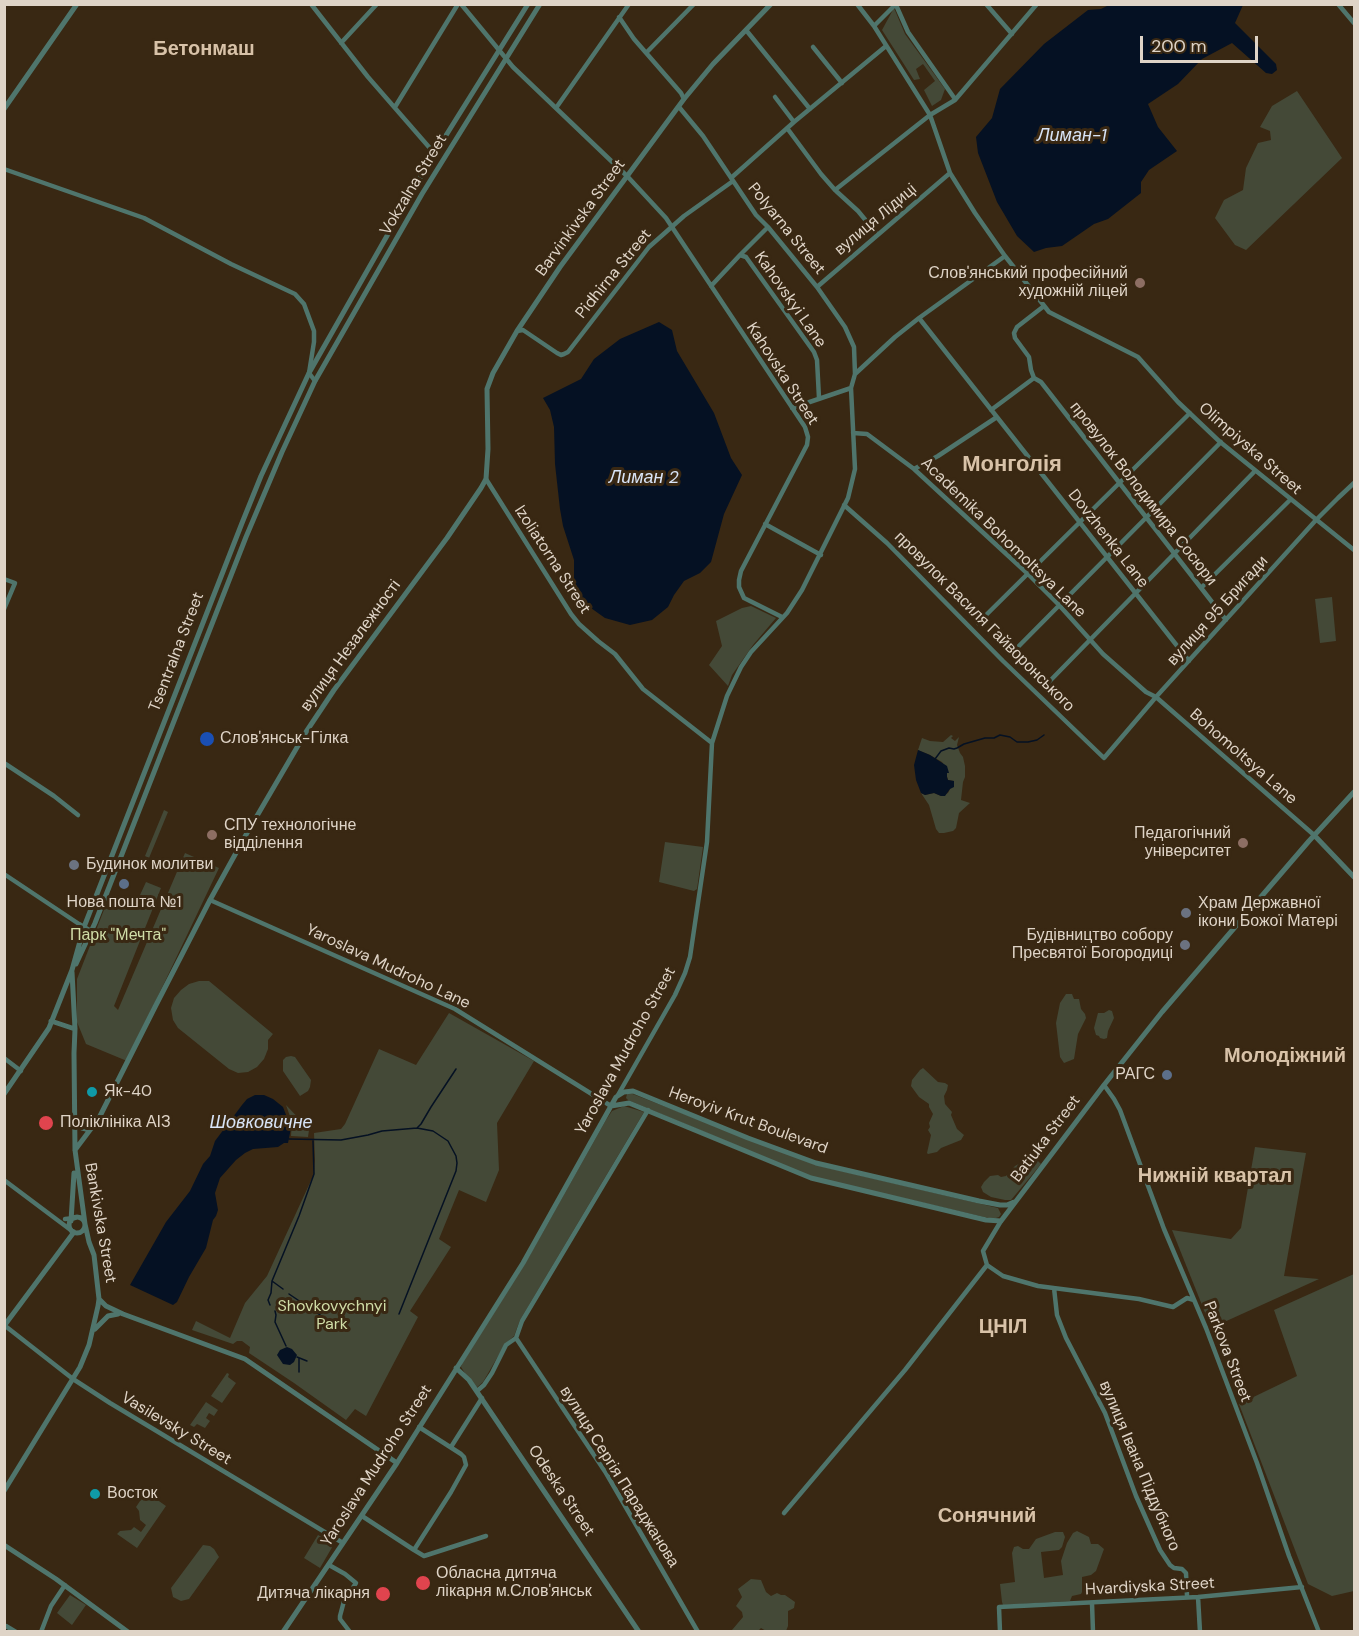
<!DOCTYPE html>
<html>
<head>
<meta charset="utf-8">
<style>
	body { margin:0 }
	#map { position:relative; width:1359px; height:1636px; overflow:hidden; background:#392813; font-family:"DM Sans",sans-serif }
	canvas { display:block }
	.frame { position:absolute; inset:0; border:6px solid #dfd4c7; pointer-events:none }
	.scale { position:absolute; left:1140px; top:36px; width:118px; height:27px; box-sizing:border-box; border:3px solid #dfd4c7; border-top:0; padding-left:8px; font-size:18px; line-height:21px; white-space:nowrap; color:#dfd4c7; -webkit-text-stroke:4px #392813; paint-order:stroke }
</style>
</head>
<body>
<div id="map">
<canvas width="1359" height="1636"></canvas>
<div class="frame"></div>
<div class="scale">200 m</div>
</div>
<script>
const c = document.querySelector('canvas').getContext('2d');
c.lineJoin = 'round';
function paint(path, color) { c.fillStyle = color; c.fill(path, 'evenodd'); }
const shape = rows => new Path2D(rows.map(r => 'M' + r).join(''));
function strokePath(path, color, width, dash) { c.strokeStyle = color; c.lineWidth = width; c.lineCap = dash ? 'butt' : 'round'; c.setLineDash(dash || []); c.stroke(path); }
function write(font, color, halo, rows, align = 'center') {
  c.font = font + ' "DM Sans",sans-serif'; c.lineWidth = 6; c.setLineDash([]); c.textBaseline = 'middle'; c.strokeStyle = halo; c.fillStyle = color; for (const [text, x, y, turn = 0] of rows) {
    c.save(); c.translate(x, y); c.rotate((+turn || 0) * Math.PI / 180); c.textAlign = isNaN(turn) ? turn : align; if (halo) c.strokeText(text, 0, 0); c.fillText(text, 0, 0); c.restore();
  }
}
paint(shape([
	[894,8,905,34,945,89,941,100,932,106,924,90,935,81,923,64,916,69,920,79,914,80,882,30],
	[1297,91,1342,158,1246,250,1235,245,1215,218,1224,200,1243,190,1246,168,1258,143,1271,140,1270,131,1260,127,1272,106],
	[1332,597,1336,641,1320,643,1315,599],
	[751,606,776,618,753,645,732,675,728,686,709,665,722,646,716,621,742,608],
	[951,735,953,736,951,738,955,741,959,737,957,745,960,753,963,757,965,766,965,777,963,782,961,800,970,803,959,813,956,828,953,831,944,833,939,833,936,829,929,805,921,793,925,795,934,793,941,796,948,793,954,781,948,780,944,765,942,762,930,755,918,750,922,738,930,741,943,742],
	[164,810,168,812,149,858,145,856],
	[665,842,703,847,697,889,694,891,659,882],
	[185,853,219,868,127,1061,86,1044,77,1022,77,979,109,897,135,906,146,882,161,888,114,1006,118,1010],
	[199,981,209,981,273,1034,268,1040,268,1049,264,1059,257,1067,248,1072,238,1073,229,1069,178,1028,173,1020,171,1008,174,998,181,990,189,984],
	[1066,994,1072,994,1074,999,1079,999,1081,1009,1085,1014,1086,1018,1078,1034,1074,1059,1064,1063,1060,1057,1056,1023,1060,1003],
	[1109,1010,1112,1011,1114,1018,1108,1031,1107,1038,1104,1039,1100,1038,1099,1036,1096,1035,1094,1028,1098,1013,1104,1013],
	[449,1013,534,1061,497,1123,499,1170,486,1202,459,1190,439,1239,451,1247,410,1311,418,1317,366,1416,355,1409,346,1420,294,1383,249,1353,250,1347,242,1341,237,1341,233,1344,192,1330,196,1321,230,1338,245,1303,267,1276,314,1174,315,1160,314,1133,341,1129,345,1124,379,1049,416,1065],
	[291,1056,295,1057,311,1080,310,1087,308,1091,300,1096,283,1071,283,1060,286,1057],
	[923,1068,938,1082,945,1083,948,1085,947,1090,944,1096,945,1104,952,1112,951,1115,957,1129,964,1135,961,1140,941,1148,937,1152,928,1154,927,1153,931,1135,928,1130,930,1127,929,1123,933,1114,929,1107,929,1104,919,1097,911,1086,912,1080,920,1070],
	[630,1093,816,1165,998,1208,1001,1214,999,1217,993,1219,812,1177,628,1100,626,1098,627,1094],
	[286,1105,308,1128,309,1130,308,1137,291,1136,292,1122],
	[624,1106,644,1112,520,1320,514,1336,505,1344,483,1382,475,1389,461,1367,462,1363,529,1257,606,1120,612,1111],
	[1255,1147,1306,1153,1284,1276,1319,1279,1222,1323,1213,1324,1208,1320,1172,1230,1231,1239,1241,1228],
	[1031,1157,1034,1157,1041,1164,1011,1200,1005,1200,991,1197,983,1192,981,1187,984,1182,990,1176,998,1175,1001,1177,1006,1176,1015,1166],
	[1354,1274,1354,1591,1332,1596,1308,1584,1239,1404,1297,1376,1274,1310],
	[227,1373,229,1374,228,1377,236,1383,222,1403,211,1396],
	[206,1402,218,1410,214,1416,209,1413,206,1418,210,1421,205,1428,197,1424,194,1427,190,1425],
	[146,1492,166,1506,137,1548,117,1534,120,1531,131,1530,134,1527,141,1532,146,1525,140,1520,139,1511,136,1507],
	[1077,1531,1089,1537,1091,1544,1098,1544,1104,1549,1096,1571,1091,1575,1082,1577,1082,1592,1081,1594,1072,1596,1070,1601,1003,1605,1002,1602,1000,1584,1015,1582,1012,1553,1014,1547,1018,1546,1023,1549,1029,1549,1036,1539,1055,1532,1063,1532,1065,1537,1062,1547,1059,1550,1041,1552,1044,1578,1063,1575,1061,1561,1067,1543,1073,1533],
	[318,1535,334,1544,320,1568,304,1558],
	[203,1545,210,1546,214,1549,219,1557,189,1599,181,1601,173,1597,171,1588],
	[751,1579,761,1580,766,1592,771,1596,777,1593,781,1595,785,1595,795,1602,794,1608,788,1611,788,1626,786,1631,766,1631,761,1628,758,1631,727,1631,732,1630,743,1617,742,1612,736,1606,742,1597,738,1589],
	[70,1595,86,1605,72,1625,57,1613]
]), '#444937');
paint(shape([
	[1109,5,1243,5,1235,23,1276,64,1277,70,1272,74,1266,73,1232,43,1202,59,1178,84,1148,104,1158,127,1177,151,1149,170,1141,182,1141,193,1108,219,1094,224,1062,246,1046,248,1034,252,1017,236,997,202,978,153,976,137,992,118,1000,89,1044,44,1088,10,1101,9],
	[659,322,672,330,677,351,714,413,731,458,742,475,724,514,711,562,700,573,684,581,674,595,668,607,652,620,630,625,605,618,574,596,574,560,563,526,560,509,555,464,554,427,550,410,543,398,581,379,594,359,620,339],
	[918,750,930,755,947,766,949,773,947,773,947,777,948,780,954,781,954,787,950,789,945,796,941,796,934,793,925,795,921,793,916,780,914,765],
	[255,1095,264,1095,273,1099,283,1107,291,1128,288,1143,284,1143,278,1147,253,1149,245,1153,236,1160,220,1178,215,1193,218,1210,216,1216,213,1220,206,1248,189,1277,177,1302,173,1305,130,1285,166,1222,190,1191,203,1164,210,1156,215,1141,242,1105,247,1099],
	[287,1347,292,1349,297,1355,294,1362,290,1365,283,1364,277,1355,280,1350]
]), '#051123');
strokePath(shape([
	[935,759,941,751,949,748,954,749,957,748,964,744,985,738,994,738,1000,735,1010,737,1017,742,1028,742,1037,740,1044,735],
	[289,1139,341,1140,368,1135,382,1131,417,1128,421,1124,431,1107,456,1069],
	[272,1281,283,1289],
	[289,1294,332,1323],
	[270,1305,268,1300,271,1293,272,1281,299,1216,314,1174,313,1141],
	[275,1311,276,1315,275,1322,286,1346],
	[399,1314,456,1171,457,1163,456,1156,448,1141,433,1131,417,1128],
	[336,1326,339,1328],
	[297,1357,307,1361],
	[299,1358,299,1372]
]), '#051123', 1.5);
strokePath(shape([
	[311,4,368,77,435,154],
	[461,4,513,67,628,177,666,218,805,427,808,437,807,445,741,571,739,580,739,587,744,598,782,617],
	[857,4,874,26,930,115,950,173,975,213,1005,256,1049,312,1138,357,1178,402,1219,441,1354,550],
	[986,4,1012,34],
	[1338,4,1354,23],
	[896,5,908,32,955,99],
	[619,17,634,39,681,93,684,99],
	[874,26,896,4],
	[746,30,810,109],
	[341,43,377,4],
	[813,47,842,83],
	[646,53,694,4],
	[775,97,794,122],
	[395,107,458,4],
	[679,107,703,136,756,215,768,227,817,287,845,327,854,347,855,374],
	[556,108,629,4],
	[787,128,821,174,835,190,858,211,877,234],
	[4,169,144,218,231,264,295,294,304,304,314,331,314,342,309,373,315,381],
	[731,178,794,122,886,46],
	[835,190,930,115,955,100,1037,4],
	[740,255,746,257,814,352,817,360,819,398],
	[711,286,740,255,768,227],
	[817,287,950,173],
	[1044,306,1017,327,1014,333,1015,338,1029,357,1031,370,1034,378,1041,382,1226,620],
	[919,318,1189,661],
	[517,331,523,330,557,353,561,355,564,354,568,352,649,247,684,216,733,181],
	[792,408,851,388],
	[991,410,1034,378],
	[853,433,867,434,914,469,1028,574,1059,605,1103,654,1146,692,1156,697,1314,835],
	[914,469,938,456,997,417],
	[486,479,571,614,579,624,598,641,615,654,643,689,712,743],
	[844,505,887,543,1003,661,1104,758,1156,697,1316,520,1338,498,1354,483],
	[765,524,821,555],
	[4,579,15,583,4,609],
	[1201,588,1291,499],
	[978,623,1190,413],
	[1011,654,1221,442],
	[1044,687,1255,471],
	[4,763,54,796,78,815],
	[4,874,79,924,91,931],
	[210,900,455,1009,611,1106],
	[4,1058,21,1071],
	[1104,1085,1114,1099,1120,1110,1164,1229,1206,1328,1257,1463,1289,1556,1319,1632],
	[618,1095,675,995,685,973,690,957,707,842,712,743,727,696,741,667,751,652,787,613,802,590,848,498,855,469,851,388,855,374,895,337,919,318,1005,256],
	[4,1180,72,1231],
	[65,1219,75,1218],
	[1001,1221,983,1251,987,1265,1003,1276,1038,1286,1139,1299,1173,1307,1187,1298,1194,1300],
	[1054,1288,1057,1315,1066,1338,1105,1413,1136,1496,1160,1550,1170,1565,1174,1568,1182,1569,1186,1573,1187,1596],
	[4,1325,73,1379,110,1403,343,1543],
	[516,1338,606,1473,698,1632],
	[477,1391,484,1385,492,1373,506,1345,516,1338,522,1321,648,1110],
	[451,1447,482,1398],
	[784,1513,905,1370,987,1265],
	[362,1516,414,1550,451,1492,466,1465,464,1457,461,1454,419,1427],
	[414,1550,424,1556,486,1536],
	[329,1565,345,1574,356,1583,344,1601,340,1616,340,1619,350,1632],
	[1198,1597,1200,1632],
	[1092,1603,1093,1632],
	[4,1628,6,1626,16,1632],
	[41,1632,51,1606,65,1585],
	[1000,1632,999,1607,1198,1597,1302,1587]
]), '#4f756c', 4.5);
strokePath(shape([
	[4,109,77,4],
	[1314,835,1354,877],
	[76,964,95,923,246,537,282,452,315,381,422,194,540,4],
	[51,1021,75,1029],
	[4,1094,49,1028,72,970,84,927,242,523,261,476,309,373,425,169,528,4],
	[611,1106,629,1103,811,1178,986,1220,1001,1221,1104,1085,1162,1012,1309,841,1354,792],
	[74,1120,82,1128,86,1129,92,1128],
	[75,1150,99,1118,155,1007,210,900,247,833,306,732,334,690,447,538,481,488,486,479,488,449,487,389,493,373,517,331,560,267,684,99,713,64,771,4],
	'69 1225a8 8 0 1 1 16 0a8 8 0 1 1-16 0Z',
	[71,1221,74,1173],
	[99,1299,106,1306,123,1314,245,1359,397,1463],
	[4,1326,74,1232],
	[95,1329,108,1316,118,1314],
	[456,1368,469,1380,639,1632],
	[4,1491,80,1367,89,1345,98,1306,99,1299,94,1255,89,1242,85,1224,75,1150,74,1053,75,1029,72,972],
	[4,1545,56,1579,128,1632],
	[283,1632,397,1463,523,1263,616,1097,624,1092,633,1091,748,1138,816,1163,979,1201,1000,1205,1007,1205,1014,1202]
]), '#4f756c', 5);
for (const [x, y, r, color] of [
	[1140,283,6,"#8d6e63"],
	[207,739,8,"#1a4fb4"],
	[212,835,6,"#8d6e63"],
	[1243,843,6,"#8d6e63"],
	[74,865,6,"#6b7280"],
	[124,884,6,"#5c6f8a"],
	[1186,913,6,"#6b7280"],
	[1185,945,6,"#6b7280"],
	[1167,1075,6,"#5c6f8a"],
	[92,1092,6,"#0f9aa8"],
	[46,1123,8,"#e0444e"],
	[95,1494,6,"#0f9aa8"],
	[423,1583,8,"#e0444e"],
	[383,1594,8,"#e0444e"]
]) { const dot = new Path2D(); dot.arc(x, y, r, 0, 2 * Math.PI); c.fillStyle = color; c.fill(dot); strokePath(dot, '#392813', 2); }
write('16px', '#dfd4c7', '#392813', [
	["Vokzalna Street",414,185,-59],
	["Barvinkivska Street",581,218,-54],
	["вулиця Лідиці",876,220,-40],
	["Polyarna Street",786,229,51],
	["Pidhirna Street",614,274,-51],
	["Kahovskyi Lane",790,300,55],
	["Kahovska Street",782,374,57],
	["Olimpiyska Street",1250,449,41],
	["провулок Володимира Сосюри",1143,494,52],
	["Academika Bohomoltsya Lane",1003,538,44],
	["Dovzhenka Lane",1108,539,52],
	["Izoliatorna Street",552,560,57],
	["вулиця 95 Бригади",1218,611,-48],
	["провулок Василя Гайворонського",984,622,45],
	["вулиця Незалежності",351,646,-54],
	["Tsentralna Street",177,652,-69],
	["Bohomoltsya Lane",1243,757,41],
	["Yaroslava Mudroho Lane",388,967,25],
	["Yaroslava Mudroho Street",626,1051,-61],
	["Heroyiv Krut Boulevard",748,1121,20],
	["Batiuka Street",1046,1139,-53],
	["Bankivska Street",100,1223,80],
	["Parkova Street",1227,1352,69],
	["Vasilevsky Street",176,1429,31],
	["Yaroslava Mudroho Street",377,1466,-57],
	["вулиця Івана Піддубного",1139,1466,67],
	["вулиця Сергія Параджанова",619,1477,58],
	["Odeska Street",561,1491,56],
	["Hvardiyska Street",1150,1587,-3]
]);
write('16px', '#dfd4c7', '#392813', [
	["Слов'янський професійний",1128,274,"right"],
	["художній ліцей",1128,292,"right"],
	["Слов'янськ-Гілка",220,739],
	["СПУ технологічне",224,826],
	["відділення",224,844],
	["Педагогічний",1231,834,"right"],
	["університет",1231,852,"right"],
	["Будинок молитви",86,865],
	["Нова пошта №1",124,903,"center"],
	["Храм Державної",1198,904],
	["ікони Божої Матері",1198,922],
	["Будівництво собору",1173,936,"right"],
	["Пресвятої Богородиці",1173,954,"right"],
	["РАГС",1155,1075,"right"],
	["Як-40",104,1092],
	["Поліклініка АІЗ",60,1123],
	["Восток",107,1494],
	["Обласна дитяча",436,1574],
	["лікарня м.Слов'янськ",436,1592],
	["Дитяча лікарня",370,1594,"right"]
], 'left');
write('16px', '#d1dea8', '#392813', [
	["Парк \"Мечта\"",118,936],
	["Shovkovychnyi",332,1307],
	["Park",332,1325]
]);
write('italic 18px', '#d8e4f7', '#392813', [
	["Лиман-1",1072,136],
	["Лиман 2",644,478],
	["Шовковичне",261,1123]
]);
write('bold 20px', '#d8c2a8', '#392813', [
	["Бетонмаш",204,50],
	["Молодіжний",1285,1057],
	["Нижній квартал",1215,1177],
	["ЦНІЛ",1003,1328],
	["Сонячний",987,1517]
]);
write('bold 22px', '#d8c2a8', '#392813', [
	["Монголія",1012,465]
]);
</script>
</body>
</html>
